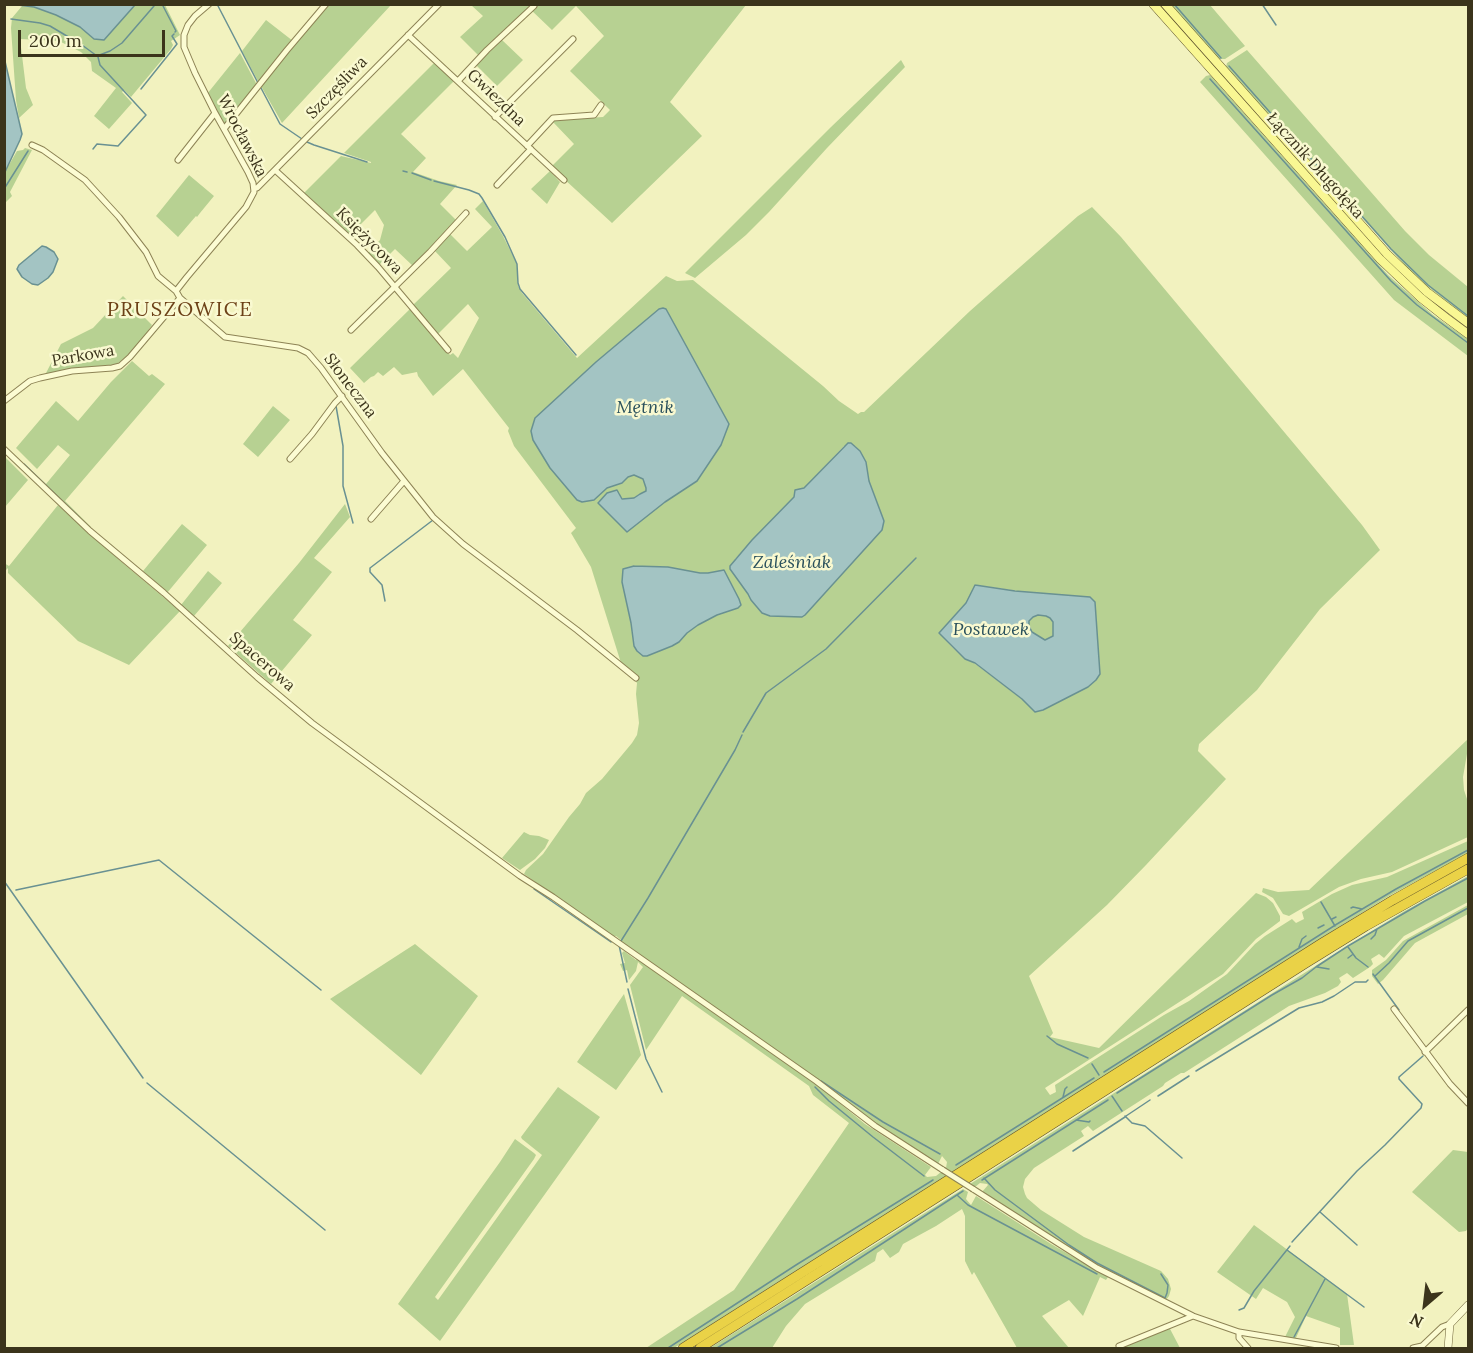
<!DOCTYPE html>
<html>
<head>
<meta charset="utf-8">
<style>
	body { margin:0 }
	#map { position:relative; width:1473px; height:1353px; overflow:hidden; background:#f2f2bf; font-family:Lora,serif }
	canvas { display:block }
	.frame { position:absolute; inset:0; border:6px solid #3b341b; pointer-events:none }
	.north { position:absolute; left:1395px; top:1275px; width:60px; height:60px; -webkit-text-stroke:4px #f9f9d0; paint-order:stroke; rotate:208deg; font-size:16px; font-weight:700; line-height:24px; text-align:center; color:#3b341b }
	.north::after { content:''; display:block; margin:auto; width:21px; height:27px; background:#3b341b; clip-path:polygon(50% 0,100% 100%,50% 72%,0 100%) }
	.scale { position:absolute; left:18px; top:30px; width:147px; height:27px; box-sizing:border-box; border:3px solid #3b341b; border-top:0; padding-left:8px; font-size:18px; line-height:21px; white-space:nowrap; color:#3b341b; -webkit-text-stroke:4px #f9f9d0; paint-order:stroke }
</style>
</head>
<body>
<div id="map">
<canvas width="1473" height="1353"></canvas>
<div class="frame"></div>
<div class="north">N</div>
<div class="scale">200 m</div>
</div>
<script>
const c = document.querySelector('canvas').getContext('2d');
c.lineJoin = 'round';
function paint(path, color) { c.fillStyle = color; c.fill(path, 'evenodd'); }
const shape = rows => new Path2D(rows.map(r => 'M' + r).join(''));
function strokePath(path, color, width, dash) { c.strokeStyle = color; c.lineWidth = width; c.lineCap = dash ? 'butt' : 'round'; c.setLineDash(dash || []); c.stroke(path); }
function write(font, color, halo, rows, align = 'center') {
  c.font = font + ' Lora,serif'; c.lineWidth = 5; c.setLineDash([]); c.textBaseline = 'middle'; c.strokeStyle = halo; c.fillStyle = color; for (const [text, x, y, turn = 0] of rows) {
    c.save(); c.translate(x, y); c.rotate((+turn || 0) * Math.PI / 180); c.textAlign = isNaN(turn) ? turn : align; if (halo) c.strokeText(text, 0, 0); c.fillText(text, 0, 0); c.restore();
  }
}
paint(shape([
	[335,4,391,5,282,123,261,86,321,12,330,5],
	[135,5,165,5,180,35,171,41,173,45,171,49,131,97,124,90,122,92,132,103,109,129,94,116,116,88,92,71,91,62,81,52,59,41,20,39,26,88,33,105,19,118,16,100,11,28,12,18,22,6,34,7,56,15,80,27,94,39],
	[471,5,746,5,670,102,702,136,612,223,551,167,574,144,553,122,554,120,603,117,610,110,570,71,604,36,576,6,552,30,529,8,479,56,460,37,483,16],
	[1171,5,1210,5,1245,46,1225,59,1219,59],
	[266,20,293,41,259,83,242,51],
	[502,40,523,60,497,86,476,65],
	[1247,50,1405,231,1429,255,1468,287,1468,318,1427,286,1411,272,1226,67,1227,63],
	[240,53,257,85,225,126,207,94],
	[901,60,905,67,827,148,769,212,746,235,695,278,685,273,831,127],
	[434,63,436,63,455,80,401,134,426,158,413,172,439,181,457,185,440,204,457,221,413,266,395,249,379,265,368,253,380,240,384,225,375,210,349,236,303,194,341,156,371,163,371,162,344,153],
	[1210,75,1388,275,1433,315,1468,339,1468,356,1394,300,1200,82,1206,76],
	[25,148,32,150,10,192,12,196,5,203,5,172,17,151,23,150],
	[550,171,560,182,547,204,531,189],
	[189,175,214,196,200,213,197,217,196,216,178,237,156,216],
	[483,201,503,236,517,264,518,286,522,293,577,358,666,276,677,281,693,280,823,386,839,401,858,414,861,412,864,412,970,311,1078,216,1092,207,1121,237,1362,525,1380,550,1320,609,1257,690,1199,744,1198,751,1226,779,1146,865,1107,905,1029,976,1053,1033,1050,1037,1099,1048,1256,893,1266,897,1273,903,1280,916,1280,921,1256,939,1223,974,1045,1088,1050,1095,1056,1092,1055,1085,1164,1015,1189,1001,1227,974,1255,944,1265,936,1292,919,1296,923,1304,919,1302,912,1332,894,1352,885,1387,877,1468,841,1468,853,1389,896,1315,942,674,1348,646,1348,734,1290,849,1123,813,1095,809,1086,682,996,646,1050,630,985,643,967,638,962,636,971,629,980,627,970,623,971,620,964,625,963,622,953,624,951,636,960,637,955,620,942,621,940,616,936,613,937,524,874,526,870,543,854,569,817,580,804,586,793,602,779,632,743,637,735,639,723,636,694,637,683,621,663,591,567,571,533,576,528,514,446,508,431,509,428,463,369,433,396,418,376,417,372,402,375,394,367,383,376,378,372,374,376,371,377,364,383,350,368,411,308,450,355,453,353,458,358,479,318,468,304,438,334,413,305,451,268,434,250,450,234,467,251,492,227,475,209],
	[663,308,666,310,729,424,697,481,665,502,598,502,619,492,620,497,626,500,634,498,640,494,646,491,647,488,643,479,634,475,628,477,622,483,607,488,594,500,582,502,577,499,550,468,533,440,596,362,659,309],
	[844,446,855,446,860,451,866,462,869,481,884,521,805,615,770,616,751,600,735,559,794,497,795,490,804,488],
	[634,566,668,567,700,573,708,573,724,570,741,603,738,607,717,615,698,625,687,633,679,642,634,646,631,623,622,582],
	[975,585,1095,602,1088,687,1043,710,1035,712,1022,699,974,663,965,659,952,647,939,633,966,603],
	[815,1083,938,1164,942,1156,947,1162,946,1168,936,1176,927,1177,925,1175,931,1167,865,1124],
	[123,296,152,325,135,350,117,364,45,375,61,344,93,328],
	[132,361,149,376,152,374,165,384,65,501,91,527,90,528,43,485,46,484,70,455,58,445,37,469,16,448,56,401,78,421,111,382],
	[273,406,290,420,258,457,243,444],
	[6,458,28,480,5,507,4,460],
	[345,504,350,517,314,558,332,572,293,620,312,635,271,684,228,646,299,563],
	[58,505,124,564,180,611,129,665,78,641,8,573,8,568,5,571,4,563,9,566],
	[182,524,207,545,167,593,143,571],
	[208,571,222,583,194,616,181,605],
	[1038,615,1046,616,1050,618,1053,622,1053,636,1045,640,1032,632,1029,626,1029,621,1033,617],
	[1468,739,1468,748,1463,777,1464,790,1468,802,1468,837,1392,872,1361,879,1339,887,1289,916,1283,914,1273,898,1262,892,1263,888,1278,892,1309,890],
	[524,832,530,835,539,836,549,840,545,848,535,859,520,870,502,858],
	[1468,876,1468,902,1404,936,1384,958,1379,954,1371,959,1373,964,1370,967,1353,978,1347,973,1339,978,1341,982,1338,986,1325,993,1289,1006,1184,1073,1181,1073,1165,1083,1163,1086,1093,1131,1088,1126,1081,1131,1084,1136,1034,1168,1025,1179,1023,1187,1025,1194,1027,1198,1041,1210,1084,1237,1161,1271,1168,1279,1171,1289,1169,1296,1166,1300,1107,1271,1069,1248,982,1192,988,1185,987,1184,980,1183,975,1187,970,1184,1336,953,1403,912],
	[1468,905,1468,914,1415,943,1383,980,1378,984,1372,976,1372,970,1386,960,1403,941],
	[415,944,478,996,421,1075,330,999],
	[624,994,641,1055,616,1090,577,1062],
	[558,1087,600,1117,440,1341,398,1304,500,1162,515,1139,534,1153,536,1155,534,1159,435,1297,438,1300,542,1155,522,1139,521,1137],
	[1453,1150,1468,1152,1468,1228,1466,1231,1459,1232,1412,1192],
	[963,1189,968,1192,966,1199,971,1205,976,1196,1051,1244,1108,1277,1106,1280,1100,1277,1083,1316,1069,1300,1042,1316,1069,1348,1017,1348,974,1272,972,1275,965,1261,965,1216,962,1209,936,1226,903,1244,899,1252,890,1258,883,1249,877,1253,875,1261,805,1304,786,1326,772,1348,710,1348],
	[1254,1225,1347,1294,1354,1345,1340,1345,1340,1328,1306,1316,1295,1340,1285,1337,1295,1317,1287,1302,1263,1288,1256,1299,1217,1272],
	[1169,1327,1180,1348,1118,1348,1126,1344]
]), '#b7d192');
const water = shape([
	[18,5,135,5,104,40,94,39,80,27,56,15,34,7,18,5],
	[4,57,22,134,20,140,5,172,4,57],
	[42,246,46,247,54,252,58,259,53,272,48,278,38,285,32,284,22,277,17,269,19,265,42,246],
	[663,308,666,309,729,424,721,445,697,481,665,502,627,532,598,503,607,493,617,490,622,499,634,498,640,494,646,491,646,488,643,479,634,475,628,477,622,483,607,488,594,500,582,502,577,500,550,468,533,440,531,431,535,418,596,362,659,309,663,308],
	[848,443,851,443,860,451,866,462,869,481,884,521,882,530,805,615,802,617,770,616,762,613,751,600,748,594,730,569,730,566,752,540,794,497,795,490,804,488,848,443],
	[634,566,668,567,700,573,708,573,724,570,739,599,741,605,738,608,717,615,698,625,687,633,679,642,672,646,647,656,643,656,637,651,634,646,631,623,622,582,623,569,634,566],
	[975,585,1015,591,1090,597,1095,602,1100,674,1096,680,1088,687,1043,710,1035,712,1022,699,975,663,965,659,939,633,966,603,975,585],
	[1038,615,1046,616,1050,618,1053,622,1053,636,1045,640,1032,632,1029,626,1029,621,1033,617,1038,615]
]);
paint(water, '#a3c4c3');
strokePath(water, '#699192', 1.5);
strokePath(shape([
	[162,4,176,31,175,32],
	[217,4,258,83],
	[1174,4,1221,58],
	[1262,4,1276,25],
	[11,19,40,23,50,26,82,45,97,56,110,51,122,43,154,6],
	[1229,66,1391,249,1428,285,1468,316],
	[1210,79,1391,281,1417,305,1468,343],
	[261,88,280,124,302,139],
	[141,89,177,44,172,36,174,34],
	[307,142,314,145,367,162],
	[93,149,97,144,118,146,146,115,100,65,98,57],
	[403,171,407,172],
	[412,173,431,180],
	[434,181,469,190,479,194,482,198,505,237,517,264,518,283,520,289,576,355],
	[4,189,28,151],
	[336,406,343,446,343,486,353,523],
	[24,464,79,517],
	[385,601,382,585,370,572,370,568,433,520],
	[743,732,766,693,826,649,916,558],
	[4,881,143,1078],
	[534,889,611,942],
	[16,890,159,860,321,990],
	[1321,902,1335,926],
	[1351,908,1353,907,1362,909],
	[1332,919,1336,917],
	[1318,928,1324,925],
	[1371,939,1375,935,1377,929],
	[621,941,648,898,735,750,742,735],
	[619,945,627,982],
	[1299,947,1302,939,1306,936],
	[1348,947,1356,958,1368,967],
	[1348,958,1352,955],
	[1317,967,1329,969],
	[1373,974,1399,1010],
	[1375,976,1389,963,1408,941,1468,908],
	[628,989,646,1059,662,1092],
	[1047,1036,1057,1044,1088,1058],
	[1092,1064,1099,1075],
	[1196,1071,1299,1008,1322,1002,1334,996,1355,982,1366,982,1368,980],
	[1104,1072,1337,924,1396,889,1468,850],
	[821,1081,883,1122,940,1154],
	[147,1083,325,1230],
	[815,1087,829,1101,873,1137,924,1176],
	[1117,1093,1272,995,1302,978,1316,967,1348,946,1425,901,1468,878],
	[1112,1096,1122,1111],
	[1158,1096,1189,1076],
	[1063,1097,1065,1089,1067,1087],
	[1125,1116,1132,1123,1145,1126,1182,1158],
	[1126,1116,1150,1100],
	[1076,1120,1089,1122,1090,1121],
	[1073,1151,1125,1117],
	[956,1165,1094,1078],
	[984,1178,995,1190,1069,1245,1097,1263,1165,1298,1167,1293,1168,1285,1161,1274],
	[982,1180,1108,1100],
	[957,1195,968,1205,1097,1274],
	[1320,1212,1357,1245],
	[1292,1242,1357,1171,1385,1145,1421,1108,1422,1104,1399,1079,1399,1077,1423,1056],
	[1287,1250,1364,1307],
	[1239,1310,1244,1308,1254,1291,1290,1246],
	[1294,1337,1325,1279],
	[668,1348,796,1265,933,1180],
	[717,1348,797,1299,963,1191]
]), '#699192', 1.5);
const street = shape([
	[408,35,564,180],
	[458,81,487,50,534,6],
	[495,117,573,39],
	[224,129,287,50,326,4],
	[32,145,43,150,85,180,119,217,146,252,158,276,176,291,180,298,225,337,298,348,308,353,321,368,382,453,433,517,463,544,577,630,636,678],
	[527,146,553,118,594,115,601,105],
	[178,160,215,113],
	[275,170,357,245,378,267,448,350],
	[497,185,531,149],
	[254,189,257,188,439,4],
	[176,291,187,277,246,207,254,192,253,183,248,172,215,113,195,73,184,47,184,35,188,25,195,16,209,4],
	[351,330,430,252,466,213],
	[4,401,30,381,40,378,72,371,112,368,120,366,130,357,180,298],
	[4,449,90,531,164,593,257,677,312,723,520,876,553,897,816,1081,875,1126,943,1170],
	[290,459,312,434,335,403,342,396],
	[371,519,404,481],
	[1394,1009,1450,1084,1468,1103],
	[1425,1052,1468,1010],
	[973,1189,1097,1268,1193,1316,1239,1332,1336,1348],
	[1239,1332,1239,1338,1248,1348],
	[1119,1346,1193,1316],
	[1413,1348,1422,1346,1442,1327,1450,1324]
]);
const secondary = shape([
	[1448,1348,1450,1324,1468,1305]
]);
const primary = shape([
	[1153,4,1380,259,1421,298,1445,317,1468,334],
	[1165,4,1387,254,1427,292,1468,323]
]);
const highway = shape([
	[683,1348,1322,943,1393,900,1468,858],
	[700,1348,1306,963,1366,926,1468,869]
]);
strokePath(street, '#8d8355', 7);
strokePath(secondary, '#6e6339', 8);
strokePath(primary, '#5a4e2a', 9);
strokePath(highway, '#5a4e2a', 10);
strokePath(street, '#fcfcd3', 5);
strokePath(secondary, '#fcfcd3', 7);
strokePath(primary, '#f9f793', 8);
strokePath(highway, '#ead247', 9);
const streetBridge = shape([
	[943,1170,973,1189]
]);
strokePath(streetBridge, '#8d8355', 7, []);
strokePath(streetBridge, '#fcfcd3', 5);
write('16px', '#3b341b', '#f9f9d0', [
	["Szczęśliwa",337,88,-46],
	["Gwiezdna",496,98,44],
	["Wrocławska",242,136,63],
	["Łącznik Długołęka",1315,166,48],
	["Księżycowa",369,241,45],
	["Parkowa",83,356,-10],
	["Słoneczna",350,386,53],
	["Spacerowa",262,662,41]
]);
write('italic 18px', '#29505c', '#f9f9d0', [
	["Mętnik",645,408],
	["Zaleśniak",792,563],
	["Postawek",991,630]
]);
c.letterSpacing = '1.5px';
write('20px', '#6c4117', '#f9f9d0', [
	["PRUSZOWICE",180,310]
]);
c.letterSpacing = '0px';
</script>
</body>
</html>
